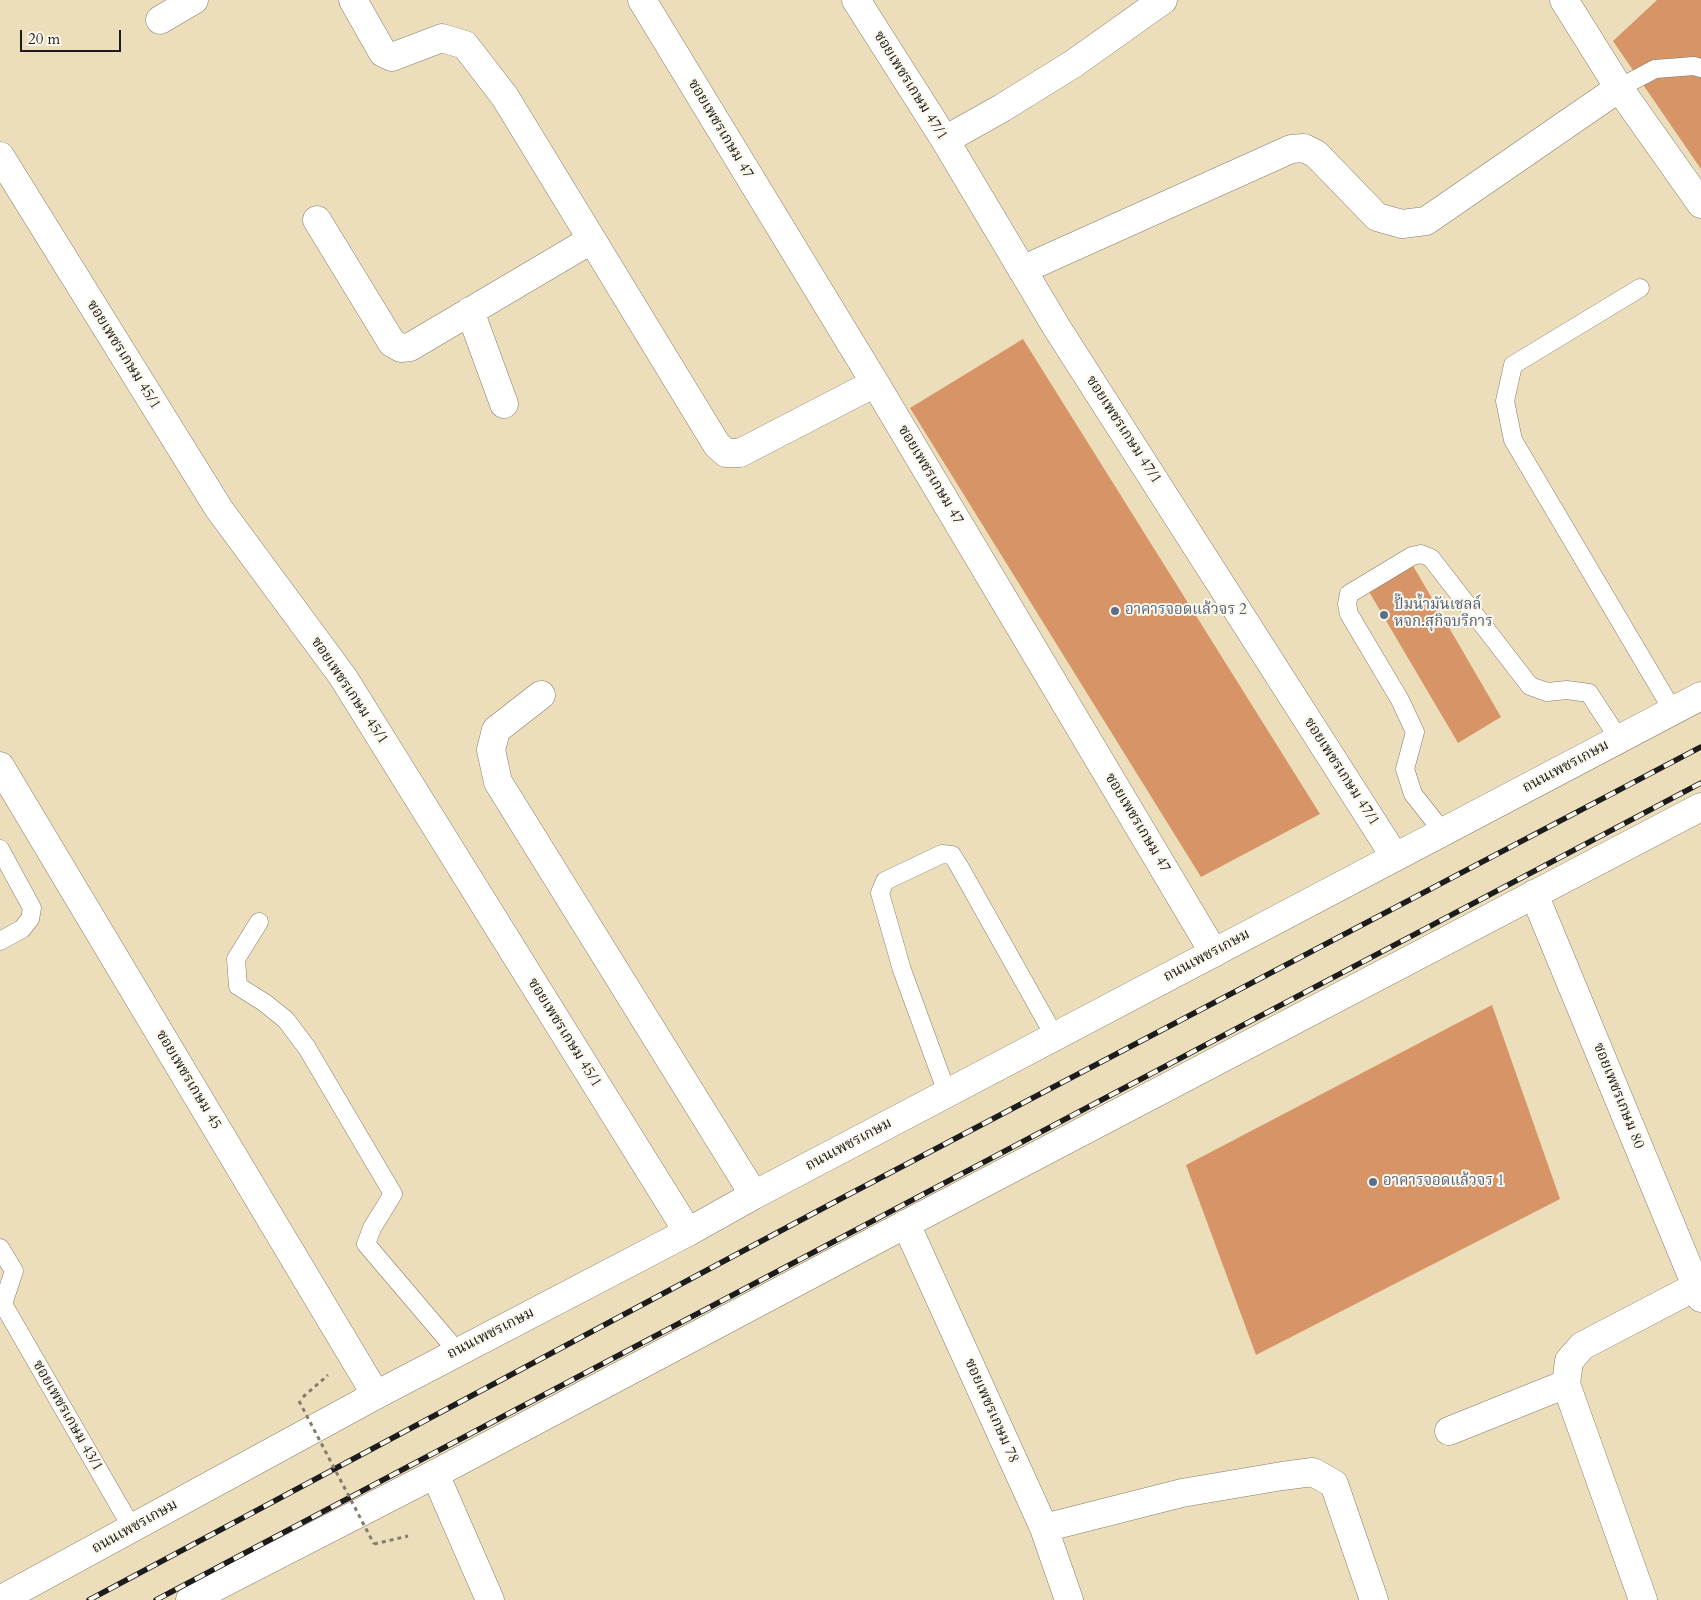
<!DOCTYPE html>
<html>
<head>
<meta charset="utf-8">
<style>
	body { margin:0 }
	#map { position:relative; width:1701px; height:1600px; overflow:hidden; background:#ecdeba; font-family:Cardo,serif }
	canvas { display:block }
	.scale { position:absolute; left:20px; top:30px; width:101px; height:22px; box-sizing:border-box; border:2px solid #1c1c1c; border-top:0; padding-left:6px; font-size:15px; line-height:18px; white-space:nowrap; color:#1c1c1c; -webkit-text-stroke:4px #fbf7ec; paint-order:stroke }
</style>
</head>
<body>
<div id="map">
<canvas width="1701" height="1600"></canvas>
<div class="scale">20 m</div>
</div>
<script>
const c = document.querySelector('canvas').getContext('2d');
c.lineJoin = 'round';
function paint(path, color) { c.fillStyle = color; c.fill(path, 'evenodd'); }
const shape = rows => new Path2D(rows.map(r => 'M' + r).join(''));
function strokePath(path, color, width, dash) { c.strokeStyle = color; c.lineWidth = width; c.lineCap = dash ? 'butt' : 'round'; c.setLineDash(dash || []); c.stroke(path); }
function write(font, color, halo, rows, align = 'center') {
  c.font = font + ' Cardo,"Noto Serif Thai",serif'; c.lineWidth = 4; c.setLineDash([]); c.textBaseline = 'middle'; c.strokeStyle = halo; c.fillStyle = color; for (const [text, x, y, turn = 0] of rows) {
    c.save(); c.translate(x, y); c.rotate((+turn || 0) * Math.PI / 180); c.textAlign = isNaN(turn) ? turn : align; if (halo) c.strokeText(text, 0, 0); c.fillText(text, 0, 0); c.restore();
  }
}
paint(shape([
	[1657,0,1701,0,1701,169,1613,41],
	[1023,339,1320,814,1201,877,910,408],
	[1412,564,1501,717,1458,743,1368,590],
	[1492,1005,1560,1199,1256,1355,1186,1165]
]), '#d79466');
const lane = shape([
	[1619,88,1655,69,1694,66,1701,68],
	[1640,288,1513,365,1505,401,1513,440,1673,711],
	[1443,832,1413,794,1405,769,1415,732,1400,700,1349,614,1347,604,1349,594,1412,556,1421,554,1431,558,1530,686,1547,692,1567,690,1589,693,1619,739],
	[0,849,32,908,30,919,22,929,0,941],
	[259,922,236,959,238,986,265,1003,286,1020,307,1048,393,1194,372,1228,366,1244,457,1351],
	[947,1093,902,970,880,893,885,881,942,854,952,855,959,866,1055,1037],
	[0,1248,14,1271,3,1304,0,1303],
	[3,1304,132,1528]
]);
const street = shape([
	[353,0,383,53,392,57,442,38,465,45,505,97,717,445,726,453,740,453,875,383],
	[642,0,875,383,1214,953],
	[856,0,945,140,1057,328,1395,857],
	[1564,0,1619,88,1701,204],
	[160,20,194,0],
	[945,140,1002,108,1073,64,1163,0],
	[0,156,219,509,343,677,688,1232],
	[317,220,392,343,401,348,410,347,591,240],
	[1022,270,1291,149,1304,148,1316,154,1377,217,1402,224,1426,221,1619,88],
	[470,311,504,404],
	[541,695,496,730,491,750,498,782,754,1195],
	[0,766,376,1395],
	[1534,894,1701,1298],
	[906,1224,1044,1528,1069,1600],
	[1449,1431,1566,1384],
	[435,1474,490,1600],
	[1044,1528,1182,1493,1282,1476,1313,1472,1334,1484,1374,1600],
	[1643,1600,1566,1384,1569,1361,1582,1346,1697,1286]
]);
const primary = shape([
	[0,1600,376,1395,688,1232,754,1195,1701,696],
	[190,1600,435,1474,906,1224,1701,807]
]);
strokePath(lane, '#847d6b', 19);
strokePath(street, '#847d6b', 29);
strokePath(primary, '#847d6b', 29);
strokePath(shape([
	[303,1397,328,1375],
	[374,1544,408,1536]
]), '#847d6b', 3, [4, 4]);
strokePath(lane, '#fff', 18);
strokePath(street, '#fff', 28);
strokePath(primary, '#fff', 28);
const rail = shape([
	[89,1600,844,1197,1701,747],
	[156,1600,1701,783]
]);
strokePath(rail, '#1c1c1c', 5.5);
strokePath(rail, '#fbf7ec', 4, [11]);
strokePath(shape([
	[299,1401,374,1544]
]), '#847d6b', 3, [4, 4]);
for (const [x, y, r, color] of [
	[1115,611,5,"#5c6f8a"],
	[1384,615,5,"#5c6f8a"],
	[1373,1182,5,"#5c6f8a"]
]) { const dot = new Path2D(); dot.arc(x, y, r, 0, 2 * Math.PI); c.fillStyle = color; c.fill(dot); strokePath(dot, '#fbf7ec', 2); }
write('15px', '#1c1c1c', '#fbf7ec', [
	["ซอยเพชรเกษม 47/1",910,86,58],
	["ซอยเพชรเกษม 47",720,129,59],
	["ซอยเพชรเกษม 45/1",123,355,58],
	["ซอยเพชรเกษม 47/1",1123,430,57],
	["ซอยเพชรเกษม 47",930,475,59],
	["ซอยเพชรเกษม 45/1",349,691,56],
	["ถนนเพชรเกษม",1566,767,-28],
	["ซอยเพชรเกษม 47/1",1341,772,57],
	["ซอยเพชรเกษม 47",1137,823,59],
	["ถนนเพชรเกษม",1207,956,-28],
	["ซอยเพชรเกษม 45/1",564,1033,58],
	["ซอยเพชรเกษม 45",188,1080,59],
	["ซอยเพชรเกษม 80",1618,1096,68],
	["ถนนเพชรเกษม",849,1145,-28],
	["ถนนเพชรเกษม",491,1334,-27],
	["ซอยเพชรเกษม 78",991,1411,66],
	["ซอยเพชรเกษม 43/1",67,1416,60],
	["ถนนเพชรเกษม",135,1527,-29]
]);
write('15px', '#4e5e75', '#fbf7ec', [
	["ปั๊มน้ำมันเชลล์",1394,606],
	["หจก.สุกิจบริการ",1394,623],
	["อาคารจอดแล้วจร 2",1125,611],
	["อาคารจอดแล้วจร 1",1383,1182]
], 'left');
</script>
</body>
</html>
